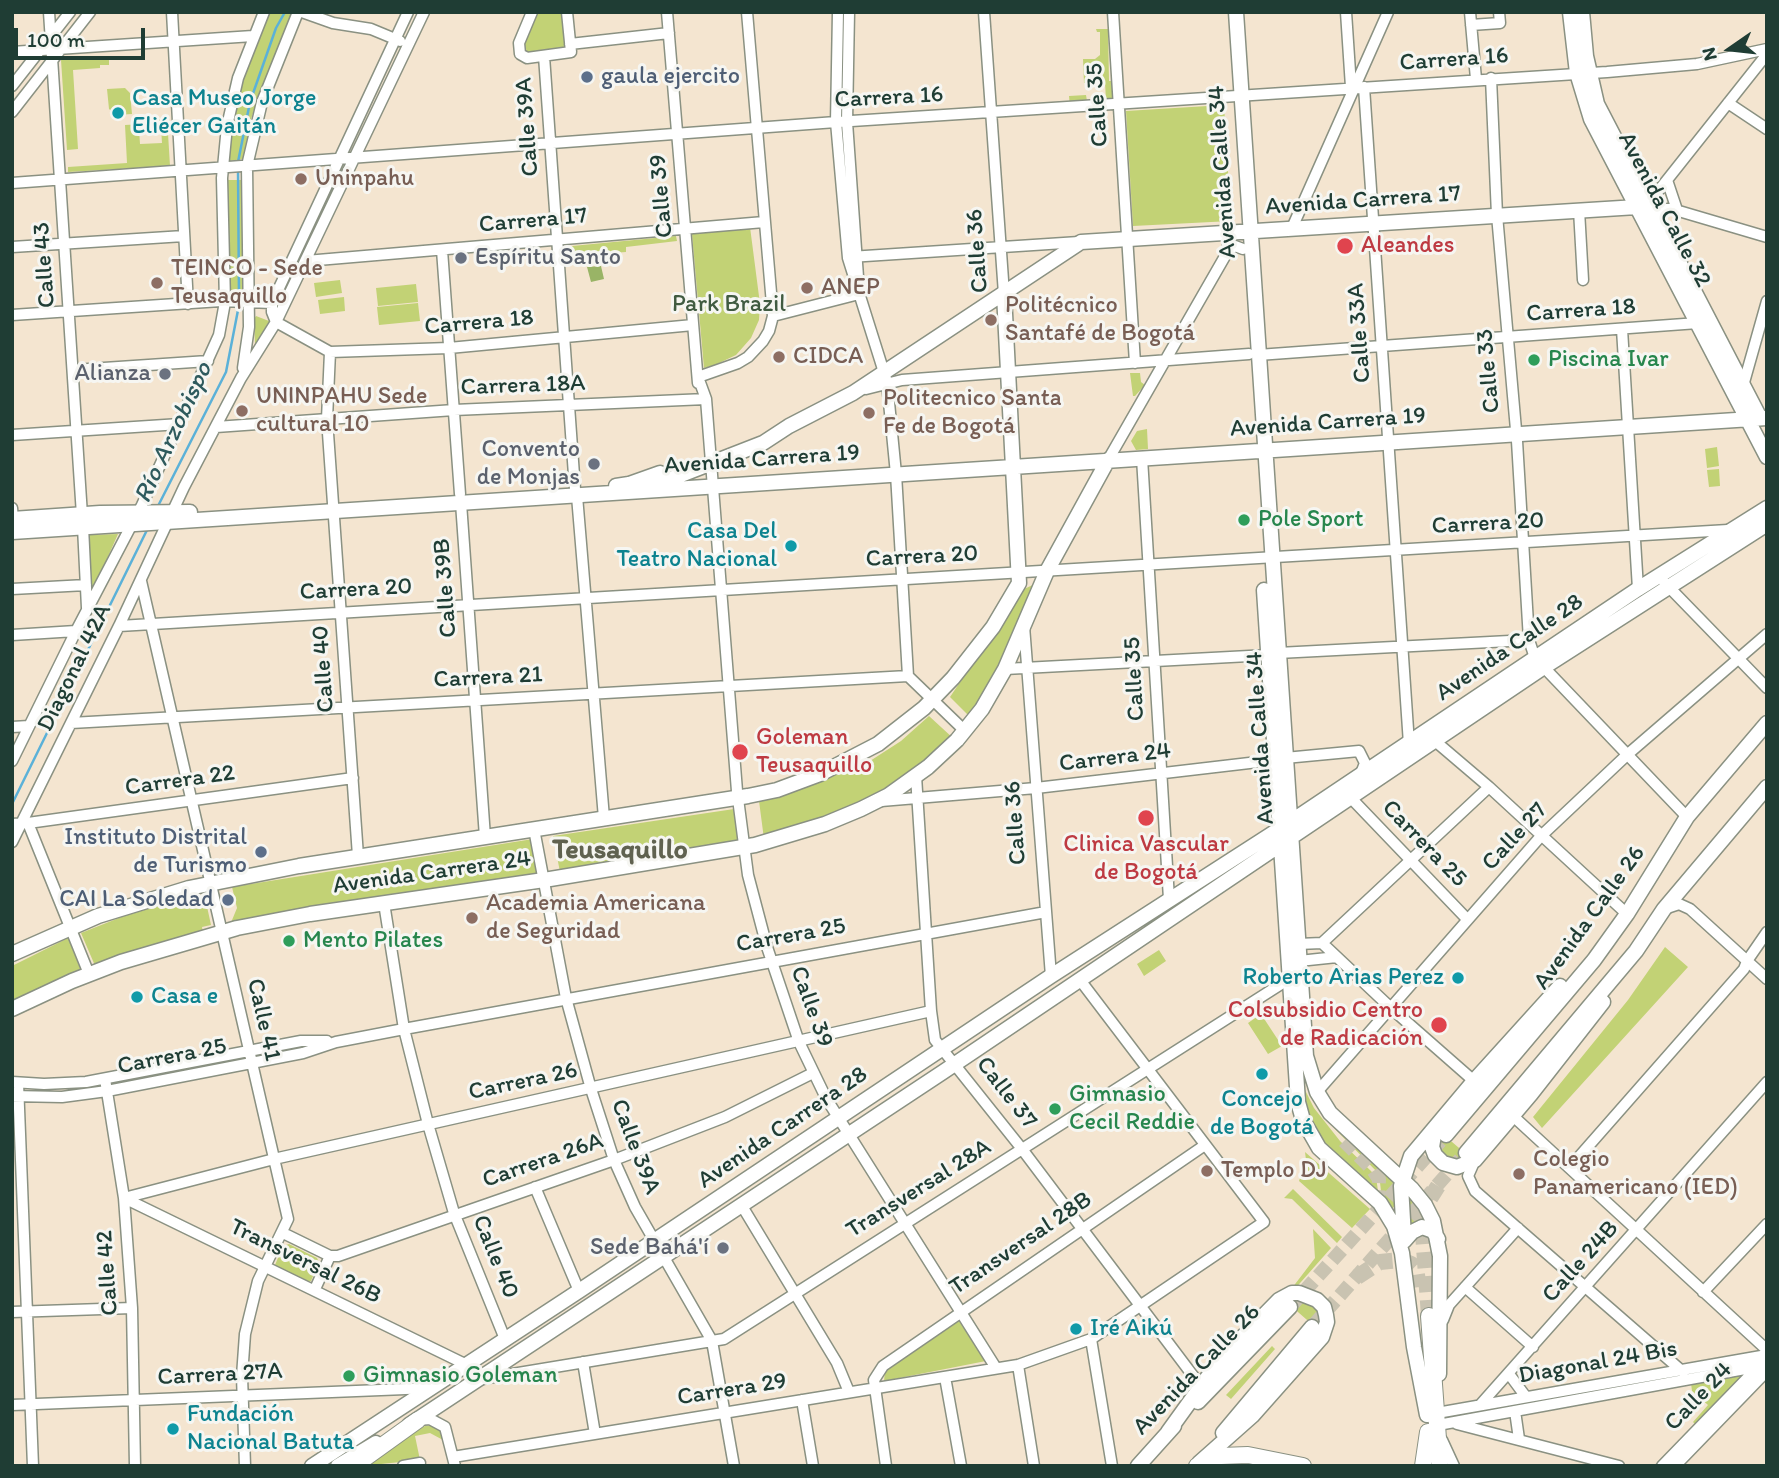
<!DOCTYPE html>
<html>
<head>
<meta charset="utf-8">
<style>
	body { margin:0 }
	#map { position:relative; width:1779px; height:1478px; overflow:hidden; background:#f4e5d0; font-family:Itim,sans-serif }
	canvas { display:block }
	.frame { position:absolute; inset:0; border:14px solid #1f3d34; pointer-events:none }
	.north { position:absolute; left:1695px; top:14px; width:70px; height:70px; -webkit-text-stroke:5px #f6f6f2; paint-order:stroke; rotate:256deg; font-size:19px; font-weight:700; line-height:28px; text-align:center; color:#1f3d34 }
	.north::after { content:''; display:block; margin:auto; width:24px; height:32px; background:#1f3d34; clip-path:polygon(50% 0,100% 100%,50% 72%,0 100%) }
	.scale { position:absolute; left:14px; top:28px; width:131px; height:32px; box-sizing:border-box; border:4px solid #1f3d34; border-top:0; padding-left:9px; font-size:21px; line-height:24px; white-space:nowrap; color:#1f3d34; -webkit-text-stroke:5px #f6f6f2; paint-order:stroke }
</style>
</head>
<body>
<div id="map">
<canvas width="1779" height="1478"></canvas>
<div class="frame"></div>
<div class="north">N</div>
<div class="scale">100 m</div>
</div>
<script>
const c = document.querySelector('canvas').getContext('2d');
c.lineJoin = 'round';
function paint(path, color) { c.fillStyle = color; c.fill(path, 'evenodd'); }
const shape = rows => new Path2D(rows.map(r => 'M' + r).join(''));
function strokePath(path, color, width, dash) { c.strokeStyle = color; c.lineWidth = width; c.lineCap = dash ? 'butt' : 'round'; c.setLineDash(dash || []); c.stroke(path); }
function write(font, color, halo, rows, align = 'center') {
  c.font = font + ' Itim,sans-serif'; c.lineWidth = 6; c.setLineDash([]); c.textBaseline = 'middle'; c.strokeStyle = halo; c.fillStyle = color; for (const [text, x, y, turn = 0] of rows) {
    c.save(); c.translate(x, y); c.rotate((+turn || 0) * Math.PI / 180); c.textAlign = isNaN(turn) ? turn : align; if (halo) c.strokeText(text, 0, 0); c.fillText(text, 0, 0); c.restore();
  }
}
paint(shape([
	[268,12,293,12,263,84,251,119,243,159,228,161,233,107],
	[538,12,564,12,564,47,527,52,524,43],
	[1096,29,1108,29,1109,81,1112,81,1114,104,1070,107,1069,96,1086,95,1087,101,1106,100,1105,83,1084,83,1083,59,1095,59,1100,55,1100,32,1097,32],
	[109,57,109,65,100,65,100,68,73,70,78,149,67,150,61,60],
	[125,88,130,93,132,114,116,115,109,109,107,89],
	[1224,105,1231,221,1133,226,1126,111],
	[167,117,170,166,68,172,68,167,127,163,125,125,142,124],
	[161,128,162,143,140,144,139,129],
	[226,180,242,180,244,290,228,290],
	[750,227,760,304,759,320,751,338,736,355,715,365,704,368,692,234],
	[676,236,677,241,626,247,626,252,571,256,572,246],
	[340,280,342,293,316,297,314,283],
	[416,284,418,302,378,306,376,288],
	[344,297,345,311,320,314,318,300],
	[418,303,420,321,379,325,377,307],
	[256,316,269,321,269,325,255,344,254,319],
	[1130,373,1140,373,1141,382,1145,385,1135,396,1133,396],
	[1147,429,1148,449,1136,450,1131,441,1137,431],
	[1717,447,1719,466,1707,468,1705,449],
	[1719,469,1720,486,1709,487,1707,470],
	[118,534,91,595,87,535],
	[1037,583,1001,670,970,717,950,697,1022,590],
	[929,716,954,739,934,758,860,807,764,839,759,801,844,772,870,761,901,741],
	[734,809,738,844,560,872,553,836],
	[533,839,539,875,230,925,237,908,232,887],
	[195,895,197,900,201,899,202,902,206,902,211,925,202,927,203,932,96,968,81,933,124,916],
	[68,938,82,973,12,1006,12,966],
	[1665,947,1688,967,1542,1128,1533,1117,1628,1000],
	[1159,950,1166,961,1144,976,1137,964],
	[1261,1014,1282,1046,1268,1054,1248,1023],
	[1295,1024,1310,1083,1399,1182,1399,1201,1391,1210,1312,1133,1299,1078,1314,1108,1340,1141,1371,1171,1376,1177,1378,1191,1381,1191,1379,1174,1335,1129,1310,1095,1300,1064],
	[1438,1130,1472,1159,1454,1165,1434,1146],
	[1305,1152,1370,1209,1352,1228,1299,1181,1306,1160],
	[1404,1185,1432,1228,1405,1235],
	[1293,1189,1342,1237,1337,1243,1292,1199,1284,1198],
	[1313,1229,1331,1248,1293,1291,1289,1292,1315,1258],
	[289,1244,317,1258,319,1262,311,1281,306,1282,277,1269,275,1265,283,1246],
	[1289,1297,1322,1309,1322,1333,1283,1299],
	[959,1321,986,1361,884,1381,885,1371],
	[1272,1346,1275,1349,1231,1399,1226,1395],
	[1743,1375,1697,1426,1693,1422,1708,1405,1692,1391,1691,1383],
	[436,1425,443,1431,443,1440,430,1433,415,1436,420,1460,362,1466,410,1434,425,1426]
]), '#c2d275');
paint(shape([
	[601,266,604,279,591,282,587,267]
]), '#99b466');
strokePath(shape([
	[238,162,250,102,276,28,285,12],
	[238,169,239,298],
	[157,508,226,372,239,305],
	[12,804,147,530]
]), '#5bb1d8', 2.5);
strokePath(shape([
	[1344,1141,1373,1170,1379,1179,1378,1198,1375,1209],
	[1290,1307,1446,1135],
	[1312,1327,1462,1157]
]), '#c9c3b1', 14, [14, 7]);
strokePath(shape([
	[1357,1277,1380,1262,1401,1260,1411,1264,1416,1269,1419,1287],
	[1429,1316,1422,1220,1429,1200,1438,1186]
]), '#c9c3b1', 16, [16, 8]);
const minor = shape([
	[49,12,82,515],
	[172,12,188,304],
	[302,12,333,23,371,29,400,41],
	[532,12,519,43,520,54,527,58,571,52,567,12],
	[667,12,698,383],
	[838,12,836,122,848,258,887,382,896,474,908,676,965,731],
	[849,12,847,122,858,277],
	[984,12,1004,294],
	[1113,12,1135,363],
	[1346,12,1351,87],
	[1470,12,1476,79],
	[1471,25,1500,23,1499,12],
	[570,44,669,33],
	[12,52,253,36],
	[544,56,575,489],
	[1491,78,1497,215,1517,441,1529,640,1535,658,1687,817],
	[12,86,70,12],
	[1364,87,1409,744],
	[1728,103,1767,129],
	[12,112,90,12],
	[1667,180,1677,210],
	[12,183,836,122,1607,72,1697,64,1767,49],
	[1648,204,1767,54],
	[1579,210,1583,280],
	[1654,217,1662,209,1672,209,1767,237],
	[1292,228,1388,12],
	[12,247,184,236],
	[442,250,460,494],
	[1228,251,1235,246,1243,249],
	[850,257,1079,242],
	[306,261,764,222],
	[12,315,221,301,272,303],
	[773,316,859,294],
	[276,322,330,352,449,348,693,325],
	[276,322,272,312,272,303,408,12],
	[1622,329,1638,589],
	[330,352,327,419,358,856],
	[1258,355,1698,323],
	[243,368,249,327,247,166,262,102,298,12],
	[74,370,208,361],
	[698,377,706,399,737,791,748,875,767,947,799,1042,826,1098,996,1368],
	[698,377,738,363,748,357,763,341,769,331,773,316,747,12],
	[1743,386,1767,301],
	[866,389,902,380,1249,354],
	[216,427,454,410,706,399],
	[12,435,180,424],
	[1142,458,1169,899],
	[1108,460,1228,251,1228,240,1223,232],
	[577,496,604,818],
	[461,503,485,837],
	[12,508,13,519],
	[83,527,87,608],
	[141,581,288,1219,258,1281,245,1334,242,1376,245,1466],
	[1664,582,1767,688],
	[12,589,86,585],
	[119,626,1728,530],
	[1024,626,1051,976],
	[12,635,76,631],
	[1278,653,1529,640],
	[1005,669,1268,655],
	[71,723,908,676],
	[12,727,29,726],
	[1435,741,1489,787,1627,914],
	[1285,758,1359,751,1365,763,1360,776],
	[12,761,76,631,142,505,219,335,225,302,222,178,227,126,238,78,264,12],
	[916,776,931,1011,935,1040,1022,1149,1200,1385],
	[1350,797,1467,919],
	[881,801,1036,788,1275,760],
	[28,823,89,974],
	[12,824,28,823,353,778],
	[534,829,566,998,591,1089,614,1160,635,1207,712,1341,734,1466],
	[12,842,119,626,184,487,241,378,276,322,424,12],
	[384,903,404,1029,428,1124,454,1213,505,1339],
	[1664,909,1679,904,1690,909,1767,979],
	[1322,943,1392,1009,1474,1081],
	[1298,944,1322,943,1489,787],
	[1299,961,1337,957],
	[105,1079,124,1198,132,1308,135,1466],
	[12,1082,44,1084,86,1082,301,1041,327,1041],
	[18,1083,33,1466],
	[1317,1092,1541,836,1628,754,1767,634],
	[12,1096,62,1097,107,1091,303,1053,336,1042,404,1029,1046,912],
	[1513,1116,1767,1350],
	[1475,1160,1468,1176,1475,1191,1683,1372],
	[1570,1167,1744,969,1747,961,1767,932],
	[535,1187,579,1291],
	[124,1198,274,1159,931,1011],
	[124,1198,467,1365],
	[742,1206,837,1363,849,1392],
	[283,1233,330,1256,338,1256,614,1160,725,1117,813,1073],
	[1465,1287,1533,1347],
	[315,1289,330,1256],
	[1703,1292,1767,1224],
	[12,1312,132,1308],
	[1443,1320,1449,1305,1518,1228],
	[1091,1339,1112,1466],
	[583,1362,595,1434],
	[1018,1365,1034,1466],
	[1509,1374,1526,1397],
	[945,1377,961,1466],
	[482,1379,724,1339,1289,979],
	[802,1400,813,1466],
	[12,1405,430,1388],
	[1480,1405,1767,1082],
	[1515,1411,1519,1439],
	[1437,1413,1767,1355],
	[418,1420,430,1419,445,1427,455,1466],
	[1457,1424,1619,1466],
	[1438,1425,1767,1365],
	[1442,1440,1454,1466],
	[453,1457,1018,1365,1091,1339,1264,1222,1080,980],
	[403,1466,420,1463],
	[886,1466,874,1380,883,1366,1205,1145],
	[1662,1466,1760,1365],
	[1675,1466,1767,1371]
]);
const major = shape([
	[1236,12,1306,1056,1317,1092,1330,1113,1412,1189,1425,1205,1433,1221,1440,1256,1439,1374],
	[1570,12,1577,73,1591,119,1767,457],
	[1582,12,1586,56,1597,104,1760,418],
	[616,486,629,484,660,473],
	[650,487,763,443,789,426,853,393,1081,242,1637,207,1648,204],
	[12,519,100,513,190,512],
	[12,532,1767,418],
	[1264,590,1298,1102,1303,1120,1319,1148,1380,1203,1394,1226,1402,1253,1414,1347,1427,1415],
	[12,954,98,916,189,888,299,866,748,796,777,790,820,774,878,744,924,708,953,678,993,627,1019,583,1004,294],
	[12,1009,72,981,121,962,237,928,310,914,544,880,755,845,825,824,861,809,889,795,928,767,957,740,982,709,1005,669,1047,571,1108,460],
	[1435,1129,1432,1147,1435,1155,1443,1163,1457,1167,1475,1160,1531,1094,1603,1002],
	[1446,1135,1594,960,1627,914,1687,817,1767,723],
	[1466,1153,1636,951,1664,909,1767,787],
	[1404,1237,1401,1186,1411,1156,1474,1081,1560,986],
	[1404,1241,1412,1232,1422,1227,1433,1231,1438,1239],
	[1198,1402,1290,1307],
	[409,1425,943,1072,1544,667,1767,524],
	[1168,1432,1220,1360,1279,1300,1292,1293,1299,1293,1317,1300,1324,1307,1326,1315,1327,1322,1322,1337,1252,1416,1199,1463],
	[1223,1433,1312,1327],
	[312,1466,579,1291,1051,976,1289,823,1638,589,1767,508],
	[338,1466,376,1443],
	[1138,1466,1174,1426]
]);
const highway = shape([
	[1429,1316,1440,1466],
	[354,1466,418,1420],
	[1197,1466,1221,1456,1248,1455,1303,1466],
	[1423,1466,1428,1432]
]);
strokePath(minor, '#8a9182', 13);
strokePath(major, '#8a9182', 17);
strokePath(highway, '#8a9182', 18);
strokePath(minor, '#fff', 10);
strokePath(major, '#fff', 14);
strokePath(highway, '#fff', 16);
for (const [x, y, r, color] of [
	[587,77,7,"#5c6f8a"],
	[118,113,7,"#0f9aa8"],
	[301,179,7,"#8d6e63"],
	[1345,246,9,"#e0444e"],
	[461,258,7,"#6b7280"],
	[157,283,7,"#8d6e63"],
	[807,288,7,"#8d6e63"],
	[991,320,7,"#8d6e63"],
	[779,357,7,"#8d6e63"],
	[1534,360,7,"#2e9e5b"],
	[165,374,7,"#6b7280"],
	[242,411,7,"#8d6e63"],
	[869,413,7,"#8d6e63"],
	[594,464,7,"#6b7280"],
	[1244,520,7,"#2e9e5b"],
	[791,546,7,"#0f9aa8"],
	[740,752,9,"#e0444e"],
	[1146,818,9,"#e0444e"],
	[261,852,7,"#5c6f8a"],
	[228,900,7,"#5c6f8a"],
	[472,918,7,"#8d6e63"],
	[289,941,7,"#2e9e5b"],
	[1458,978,7,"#0f9aa8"],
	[137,997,7,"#0f9aa8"],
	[1439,1025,9,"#e0444e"],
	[1262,1074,7,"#0f9aa8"],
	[1055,1109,7,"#2e9e5b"],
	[1207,1171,7,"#8d6e63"],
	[1519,1174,7,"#8d6e63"],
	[723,1248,7,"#6b7280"],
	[1076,1329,7,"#0f9aa8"],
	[349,1376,7,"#2e9e5b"],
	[173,1429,7,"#0f9aa8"]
]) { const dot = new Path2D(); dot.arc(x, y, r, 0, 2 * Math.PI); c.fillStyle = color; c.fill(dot); strokePath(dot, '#f6f6f2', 2.5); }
write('24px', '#1f3d34', '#f6f6f2', [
	["Carrera 16",1454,60,-4],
	["Carrera 16",889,98,-3],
	["Calle 35",1098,105,-94],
	["Calle 39A",528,127,-94],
	["Avenida Calle 34",1223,172,-94],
	["Calle 39",662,196,-95],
	["Avenida Carrera 17",1363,201,-4],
	["Avenida Calle 32",1664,210,62],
	["Carrera 17",533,221,-5],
	["Calle 36",978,251,-94],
	["Calle 43",45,265,-94],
	["Carrera 18",1581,311,-4],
	["Carrera 18",479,323,-5],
	["Calle 33A",1360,333,-94],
	["Calle 33",1489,371,-95],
	["Carrera 18A",523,386,-2],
	["Avenida Carrera 19",1328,423,-4],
	["Avenida Carrera 19",762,460,-4],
	["Carrera 20",1488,524,-3],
	["Carrera 20",922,557,-3],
	["Calle 39B",446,588,-94],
	["Carrera 20",356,590,-3],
	["Avenida Calle 28",1510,648,-34],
	["Diagonal 42A",75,668,-64],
	["Calle 40",324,669,-94],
	["Carrera 21",488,678,-3],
	["Calle 35",1135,679,-93],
	["Avenida Calle 34",1261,738,-94],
	["Carrera 24",1115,758,-7],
	["Carrera 22",180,781,-8],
	["Calle 36",1016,823,-94],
	["Calle 27",1515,837,-47],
	["Carrera 25",1424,844,46],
	["Avenida Carrera 24",432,873,-8],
	["Avenida Calle 26",1590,918,-54],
	["Carrera 25",791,936,-10],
	["Calle 39",811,1007,70],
	["Calle 41",263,1020,77],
	["Carrera 25",172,1057,-11],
	["Carrera 26",523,1082,-12],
	["Calle 37",1006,1093,52],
	["Avenida Carrera 28",783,1128,-34],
	["Calle 39A",635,1147,69],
	["Carrera 26A",543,1161,-19],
	["Transversal 28A",919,1189,-32],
	["Transversal 28B",1021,1244,-34],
	["Calle 40",495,1257,68],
	["Transversal 26B",305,1262,26],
	["Calle 24B",1581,1262,-48],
	["Calle 42",108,1273,-94],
	["Diagonal 24 Bis",1598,1363,-10],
	["Avenida Calle 26",1197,1370,-46],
	["Carrera 27A",220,1375,-3],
	["Carrera 29",732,1390,-9],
	["Calle 24",1699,1397,-46]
]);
write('24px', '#4e5e75', '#f6f6f2', [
	["gaula ejercito",601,77,"left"],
	["Instituto Distrital",247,838],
	["de Turismo",247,866],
	["CAI La Soledad",214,900]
], 'right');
write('24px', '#0d838f', '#f6f6f2', [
	["Casa Museo Jorge",132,99],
	["Eliécer Gaitán",132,127],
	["Casa Del",777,532,"right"],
	["Teatro Nacional",777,560,"right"],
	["Roberto Arias Perez",1444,978,"right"],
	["Casa e",151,997],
	["Concejo",1262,1100,"center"],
	["de Bogotá",1262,1128,"center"],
	["Iré Aikú",1090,1329],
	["Fundación",187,1415],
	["Nacional Batuta",187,1443]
], 'left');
write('24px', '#785e54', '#f6f6f2', [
	["Uninpahu",315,179],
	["TEINCO - Sede",171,269],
	["Teusaquillo",171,297],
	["ANEP",821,288],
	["Politécnico",1005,306],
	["Santafé de Bogotá",1005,334],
	["CIDCA",793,357],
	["UNINPAHU Sede",256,397],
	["cultural 10",256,425],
	["Politecnico Santa",883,399],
	["Fe de Bogotá",883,427],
	["Academia Americana",486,904],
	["de Seguridad",486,932],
	["Colegio",1533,1160],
	["Panamericano (IED)",1533,1188],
	["Templo DJ",1221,1171]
], 'left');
write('24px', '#be3a42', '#f6f6f2', [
	["Aleandes",1361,246],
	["Goleman",756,738],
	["Teusaquillo",756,766],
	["Clinica Vascular",1146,845,"center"],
	["de Bogotá",1146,873,"center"],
	["Colsubsidio Centro",1423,1011,"right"],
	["de Radicación",1423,1039,"right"]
], 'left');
write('24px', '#5b616d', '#f6f6f2', [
	["Espíritu Santo",475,258,"left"],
	["Alianza",151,374],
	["Convento",580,450],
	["de Monjas",580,478],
	["Sede Bahá'í",709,1248]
], 'right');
write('24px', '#405b41', '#f6f6f2', [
	["Park Brazil",729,305]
]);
write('24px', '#27864d', '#f6f6f2', [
	["Piscina Ivar",1548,360],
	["Pole Sport",1258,520],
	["Mento Pilates",303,941],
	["Gimnasio",1069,1095],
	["Cecil Reddie",1069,1123],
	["Gimnasio Goleman",363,1376]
], 'left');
write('italic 26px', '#2e5a5d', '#f6f6f2', [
	["Río Arzobispo",174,433,-65]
]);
write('bold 28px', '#606250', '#f6f6f2', [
	["Teusaquillo",620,851]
]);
</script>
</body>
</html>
